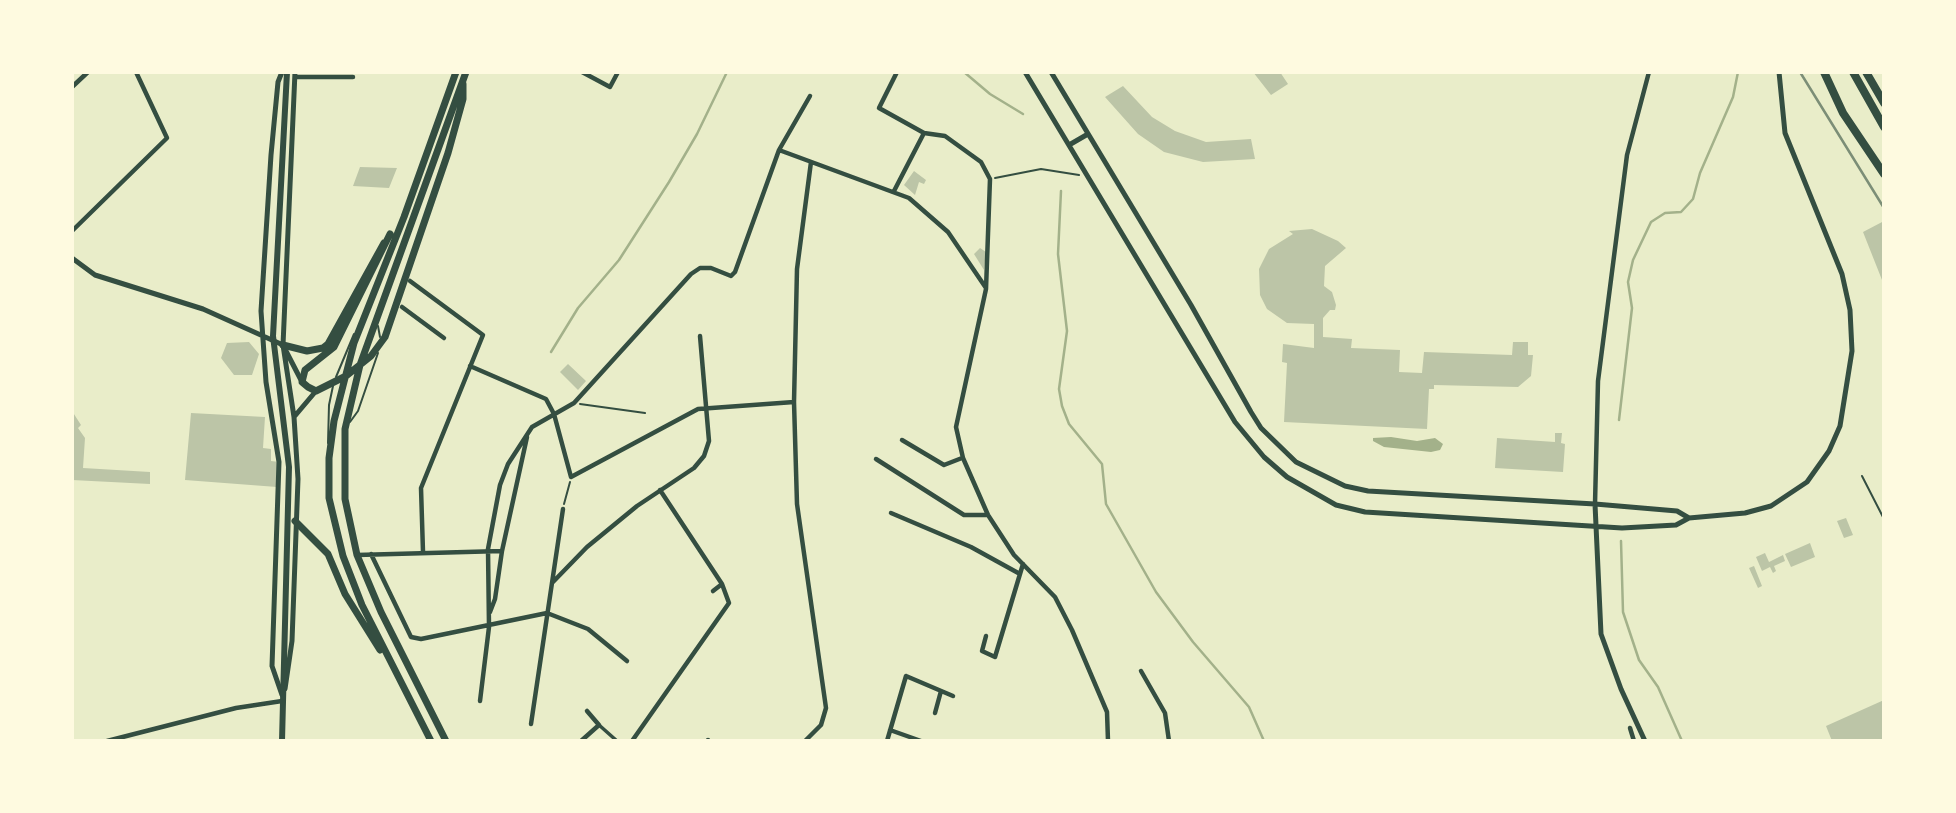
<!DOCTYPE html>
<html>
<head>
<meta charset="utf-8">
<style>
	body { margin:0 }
	#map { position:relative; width:1956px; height:813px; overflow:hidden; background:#e9edc9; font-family:Cabin,sans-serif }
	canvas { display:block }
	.frame { position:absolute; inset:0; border:74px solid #fefae0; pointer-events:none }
</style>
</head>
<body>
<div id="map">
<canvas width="1956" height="813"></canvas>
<div class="frame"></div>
</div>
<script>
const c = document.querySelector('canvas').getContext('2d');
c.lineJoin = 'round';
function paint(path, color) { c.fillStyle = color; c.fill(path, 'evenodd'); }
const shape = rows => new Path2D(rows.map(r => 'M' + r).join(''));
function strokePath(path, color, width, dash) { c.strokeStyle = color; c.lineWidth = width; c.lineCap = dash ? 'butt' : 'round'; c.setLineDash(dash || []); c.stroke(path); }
paint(shape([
	[1391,437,1417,441,1435,438,1443,444,1440,450,1431,452,1384,447,1373,441,1373,438]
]), '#a3b18a');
strokePath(shape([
	[964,72,990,94,1023,114],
	[1061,191,1058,254,1067,331,1059,389,1062,406,1069,424,1102,464,1106,504,1156,592,1193,642,1249,707,1264,741],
	[551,352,578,308,619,260,669,182,697,134,727,72],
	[1619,420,1632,308,1628,282,1633,260,1651,222,1665,213,1681,212,1693,199,1700,173,1733,97,1738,72],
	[1621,541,1623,612,1639,660,1658,687,1682,741]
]), '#a3b18a', 2.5);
paint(shape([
	[1253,72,1280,72,1288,84,1271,95],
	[1123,86,1152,117,1175,131,1206,142,1251,139,1255,159,1203,162,1164,152,1138,134,1105,97],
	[360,167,397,168,389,188,353,186],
	[914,171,926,180,924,184,919,182,915,195,904,185],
	[1884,221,1884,285,1863,232],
	[1312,229,1338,241,1346,248,1325,266,1324,286,1332,292,1336,305,1335,310,1330,310,1323,318,1323,337,1352,339,1351,348,1400,350,1399,372,1422,373,1424,352,1512,355,1513,342,1528,342,1528,355,1533,355,1531,376,1518,387,1434,385,1434,389,1429,389,1427,429,1284,422,1287,363,1282,362,1283,344,1314,348,1314,324,1287,323,1267,309,1260,295,1259,269,1269,249,1293,234,1289,231],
	[980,248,986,252,984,270,974,254],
	[249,342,259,354,252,375,234,375,221,358,227,343],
	[568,364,586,381,578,390,560,372],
	[72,411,81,425,78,428,85,438,83,468,150,472,150,484,72,480],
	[191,413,265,417,263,448,271,449,271,461,279,462,277,487,185,480],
	[1555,433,1562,433,1561,443,1565,444,1563,472,1495,468,1497,438,1555,442],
	[1846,518,1853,535,1844,538,1837,521],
	[1810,543,1815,557,1791,567,1785,554],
	[1765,553,1769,562,1783,555,1785,561,1774,566,1776,571,1773,573,1770,567,1762,571,1756,557],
	[1754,566,1762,586,1758,588,1749,568],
	[1884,700,1884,741,1832,741,1826,726]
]), '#bcc5a7');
strokePath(shape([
	[995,178,1041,169,1079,175],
	[580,404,645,413],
	[564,504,570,482]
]), '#344e41', 2);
strokePath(shape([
	[378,326,380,337],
	[336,377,354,334],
	[350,422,358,411,378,353],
	[328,443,329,405,333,386],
	[1862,476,1884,519]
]), '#344e41', 2);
strokePath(shape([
	[599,725,617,741]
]), '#344e41', 3.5);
strokePath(shape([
	[582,72,610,87,618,72],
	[897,72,879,108,924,133,945,136,981,162,990,179,986,289,956,427,963,458,988,515,1014,555,1055,597,1072,630,1107,712,1108,741],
	[296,77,353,77],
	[72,87,88,72],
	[779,150,909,198,948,232,986,288],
	[894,191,924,133],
	[72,231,167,138,136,72],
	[410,281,483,335,421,488,423,552],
	[402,307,444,338],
	[470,366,546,399,554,414,571,477,698,409,794,402],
	[902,440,944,465,962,458],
	[876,459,964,515,988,515],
	[1595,504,1598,381,1627,155,1649,72],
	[891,513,971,547,1020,574],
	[371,554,411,637,421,639,547,613,588,629,627,661],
	[357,555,502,551],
	[552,583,587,547,637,506,694,468,704,456,709,441,700,336],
	[713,591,722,584],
	[490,612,495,599,502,551,527,437],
	[986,636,982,651,995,657,1023,564],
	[1141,671,1165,713,1169,741],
	[480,701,489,627,488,549,500,485,508,464,532,427,574,403,691,274,700,268,711,268,731,276,735,272,779,150,810,96],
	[935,713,941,691],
	[531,724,563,509],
	[1630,728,1634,741],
	[890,730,921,741],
	[708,740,708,741],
	[107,741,236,708,282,701],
	[581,741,599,725,587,711],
	[632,741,729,603,722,584,660,490],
	[805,741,821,725,826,708,797,504,794,402,797,269,811,162],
	[887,741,906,676,953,696]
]), '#344e41', 4.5);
strokePath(shape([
	[282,72,278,82,271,155,261,311,266,382,279,462,272,666,282,695],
	[1025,72,1235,422,1264,457,1287,477,1336,505,1365,512,1622,528,1676,525,1689,518,1745,513,1771,506,1807,482,1829,451,1840,426,1852,351,1850,310,1842,274,1785,133,1779,72],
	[1051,72,1191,305,1251,412,1261,428,1296,462,1345,486,1368,491,1595,504,1677,511,1689,518],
	[1069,145,1088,134],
	[72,258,95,275,203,309,283,345],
	[286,351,302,382],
	[294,417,316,391],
	[1595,504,1601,634,1621,689,1645,741],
	[285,689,292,641,298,479,294,417,283,345,295,72]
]), '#344e41', 5);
strokePath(shape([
	[282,741,289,467,273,336,287,72]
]), '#344e41', 6);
strokePath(shape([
	[390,234,334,347,305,370,302,382,308,387,316,391,346,376,371,356,385,337,448,153,463,99,463,84],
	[283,345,307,351,323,348,328,344,384,243],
	[295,521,328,554,345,594,380,650],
	[431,741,362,605,343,556,329,498,329,458,334,421,354,343,404,217,456,72],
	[446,741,381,612,357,555,345,499,345,429,360,365,466,72]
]), '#344e41', 7);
strokePath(shape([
	[1824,72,1843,113,1884,174],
	[1853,72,1884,127],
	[1866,72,1884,103]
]), '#344e41', 8);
strokePath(shape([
	[1800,72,1884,208]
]), '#7c8e77', 2.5);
</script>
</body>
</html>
